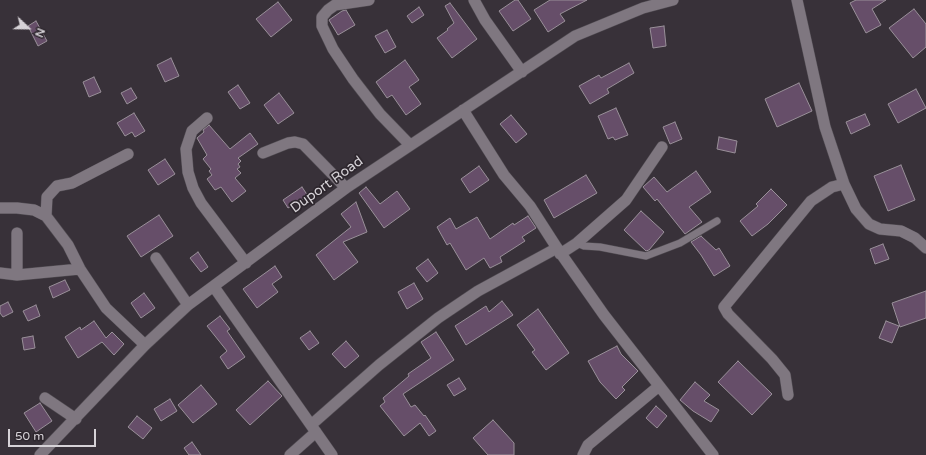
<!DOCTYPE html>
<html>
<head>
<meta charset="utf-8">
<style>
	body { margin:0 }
	#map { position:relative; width:926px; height:455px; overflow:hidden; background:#383139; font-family:"Varela Round",sans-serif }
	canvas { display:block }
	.north { position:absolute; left:8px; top:8px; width:40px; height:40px; -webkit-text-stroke:3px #2e272e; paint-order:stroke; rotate:112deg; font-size:11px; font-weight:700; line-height:16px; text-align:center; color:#d6d2d7 }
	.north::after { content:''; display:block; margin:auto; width:14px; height:18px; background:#d6d2d7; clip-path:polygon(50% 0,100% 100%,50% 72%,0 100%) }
	.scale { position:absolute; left:8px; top:429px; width:88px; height:18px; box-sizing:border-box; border:2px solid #d6d2d7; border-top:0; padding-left:5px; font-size:12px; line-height:14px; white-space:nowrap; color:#d6d2d7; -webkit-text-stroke:3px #2e272e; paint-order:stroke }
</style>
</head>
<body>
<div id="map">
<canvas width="926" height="455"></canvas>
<div class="north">N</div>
<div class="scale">50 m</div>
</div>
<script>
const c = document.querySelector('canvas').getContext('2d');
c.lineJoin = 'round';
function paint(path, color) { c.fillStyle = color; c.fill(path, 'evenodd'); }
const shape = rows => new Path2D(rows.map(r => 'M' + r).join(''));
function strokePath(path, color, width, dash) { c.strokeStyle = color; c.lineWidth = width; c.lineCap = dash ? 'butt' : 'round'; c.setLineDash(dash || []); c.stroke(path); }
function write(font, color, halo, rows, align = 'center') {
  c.font = font + ' "Varela Round",sans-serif'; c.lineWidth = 3.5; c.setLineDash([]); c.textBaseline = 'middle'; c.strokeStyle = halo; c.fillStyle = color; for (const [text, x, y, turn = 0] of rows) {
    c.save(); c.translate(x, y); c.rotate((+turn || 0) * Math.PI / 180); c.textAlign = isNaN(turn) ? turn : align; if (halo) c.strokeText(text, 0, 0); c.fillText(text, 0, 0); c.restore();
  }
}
const building = shape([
	[515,0,518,0,531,19,513,31,499,11,515,0],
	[550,0,587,0,560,14,565,21,548,32,534,10,550,0],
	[856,0,886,0,872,9,881,25,866,33,850,3,856,0],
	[278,2,292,20,271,37,256,19,278,2],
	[450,3,477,39,452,58,437,38,448,30,447,29,454,23,445,6,450,3],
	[419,7,424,15,412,23,407,16,419,7],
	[914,9,926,24,926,47,913,58,889,28,914,9],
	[346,10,355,25,338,35,329,20,342,11,346,10],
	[36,21,47,41,38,46,28,26,36,21],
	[664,26,666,46,653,48,650,28,664,26],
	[387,30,396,47,385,53,375,36,387,30],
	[171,58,179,76,165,82,157,65,171,58],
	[405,60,419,80,409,87,421,104,406,115,392,95,387,98,376,82,405,60],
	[629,63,634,73,607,89,609,93,590,104,579,86,599,75,601,78,629,63],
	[94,77,101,92,89,97,83,82,94,77],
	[799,83,812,111,777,127,765,99,799,83],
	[238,85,250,103,240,109,228,92,238,85],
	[131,88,137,98,127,104,121,93,131,88],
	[916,89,926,108,898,123,888,104,916,89],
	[279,93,294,113,278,124,264,105,279,93],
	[616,108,628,135,615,140,613,137,608,139,598,116,616,108],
	[134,113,145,131,135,137,132,132,125,136,117,123,134,113],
	[865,114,870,125,851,134,846,122,865,114],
	[511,115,527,134,516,143,500,124,511,115],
	[675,122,682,139,670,144,663,127,675,122],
	[209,125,230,149,250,133,258,144,238,158,241,161,238,164,240,167,237,169,241,173,235,178,246,191,232,202,221,187,215,190,207,179,212,175,209,171,211,169,203,159,207,155,197,138,204,132,203,130,209,125],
	[719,137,737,141,735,153,717,149,719,137],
	[165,159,175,174,158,185,148,170,165,159],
	[901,165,915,200,888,211,874,176,901,165],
	[479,166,489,180,470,193,461,179,479,166],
	[696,171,711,192,689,207,702,222,685,234,657,199,655,201,643,187,654,177,667,192,696,171],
	[586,175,597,193,554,218,544,200,586,175],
	[302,187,308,196,288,208,283,200,302,187],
	[366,187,380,204,397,191,410,209,384,228,359,193,366,187],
	[771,189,787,205,768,224,752,236,740,221,758,206,756,204,771,189],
	[356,202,367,232,343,242,358,262,334,280,316,255,351,227,341,214,356,202],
	[641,211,664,232,649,250,646,251,624,230,641,211],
	[159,215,173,236,141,257,127,236,159,215],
	[528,216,536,228,522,237,525,241,500,257,502,262,490,268,484,258,466,270,450,243,447,245,437,227,450,218,456,229,477,217,490,239,513,223,514,225,528,216],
	[701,236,716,250,719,248,730,266,714,276,701,255,691,242,701,236],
	[883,244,889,259,875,264,870,249,883,244],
	[198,252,208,267,201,272,190,258,198,252],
	[428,259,438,273,427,282,416,268,428,259],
	[275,266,282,277,272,284,278,292,257,308,243,289,275,266],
	[65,280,70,290,53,298,49,287,65,280],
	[414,283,423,299,407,309,398,292,414,283],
	[926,291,926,318,900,327,892,303,926,291],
	[144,293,155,308,141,318,131,303,144,293],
	[502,301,513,315,466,345,455,326,486,306,489,312,502,301],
	[8,302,13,312,3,317,0,313,0,306,8,302],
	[36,305,40,316,28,321,23,311,36,305],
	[538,309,569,353,546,370,532,352,535,350,517,325,538,309],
	[220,316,230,329,227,331,245,357,228,369,220,357,227,351,207,326,220,316],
	[94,321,106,338,112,332,124,344,114,355,102,342,78,358,65,337,80,327,81,330,94,321],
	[886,321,899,326,892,343,879,338,886,321],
	[310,331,319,343,309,350,300,338,310,331],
	[436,332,454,360,403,394,411,407,415,405,424,416,425,415,436,431,429,436,420,423,404,436,380,406,385,402,383,398,409,376,408,374,431,358,421,342,436,332],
	[33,336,35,348,24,350,22,338,33,336],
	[346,341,359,356,345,368,332,354,346,341],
	[617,346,621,354,638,371,622,387,625,390,616,399,600,382,588,361,617,346],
	[738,361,772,394,752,415,718,382,738,361],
	[459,378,466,389,454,396,447,385,459,378],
	[268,381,282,396,250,425,236,410,268,381],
	[695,382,710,395,704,401,719,410,711,422,693,411,680,400,695,382],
	[201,385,217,404,193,423,178,405,201,385],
	[170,399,177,411,161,421,154,409,170,399],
	[40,403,52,421,36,432,24,413,40,403],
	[656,406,667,416,657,428,646,418,656,406],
	[137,416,152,428,143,439,128,427,137,416],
	[493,420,514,443,514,455,488,455,473,438,493,420],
	[192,442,201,455,189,455,184,448,192,442]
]);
paint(building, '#664e69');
strokePath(building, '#999099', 1);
const service = shape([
	[577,243,584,246,600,247,646,256,680,243,717,221]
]);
const minor = shape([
	[369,0,335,5,328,10,322,17,322,26,333,49,353,79,380,114,410,145],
	[474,0,485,20,522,72],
	[797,0,825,127,844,184,856,209,869,224,880,229,901,231,915,238,926,248],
	[463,110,504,175,530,206,557,248,604,315,713,455],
	[207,118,192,131,186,149,188,172,193,188,201,203,246,263],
	[263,153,288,143,295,142,303,144,346,188],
	[0,208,17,208,34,210,46,216,68,245,80,269,106,308,145,345],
	[46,216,47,197,57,186,72,183,128,154],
	[560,254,577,243,626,200,662,147],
	[156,258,188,305],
	[0,273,17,275,80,269],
	[17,275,17,233],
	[214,287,332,455],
	[788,395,785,375,772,359,728,314,724,307,811,201,832,187,844,184],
	[45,398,76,419],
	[311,425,379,365,438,318,478,291,557,248],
	[40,455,145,345,188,305,346,188,575,36,643,8,673,0],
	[290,455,316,432],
	[583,455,588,445,659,386]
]);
strokePath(service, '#524d53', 8);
strokePath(minor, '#524d53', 12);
strokePath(service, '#7f7780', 7);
strokePath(minor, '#7f7780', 11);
write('14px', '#d6d2d7', '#2e272e', [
	["Duport Road",327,185,-36]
]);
</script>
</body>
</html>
